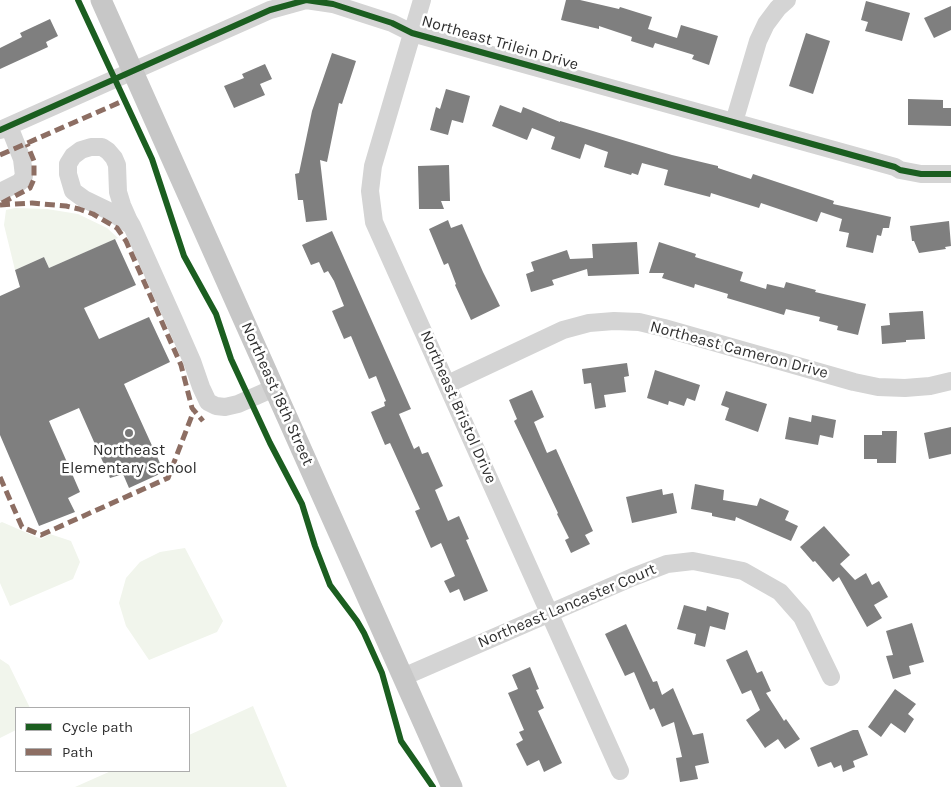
<!DOCTYPE html>
<html>
<head>
<meta charset="utf-8">
<style>
	body { margin:0 }
	#map { position:relative; width:951px; height:787px; overflow:hidden; background:#fff; font-family:Karla,sans-serif }
	canvas { display:block }
	.legend { position:absolute; left:15px; top:707px; width:175px; height:65px; box-sizing:border-box; background:#fff; border:1px solid #acacac; margin:0; padding:6px 9px; list-style:none; font-size:15px; color:#2f2f2f }
	.legend li { display:flex; align-items:center; gap:10px; height:25px }
	.legend b { width:25px; border:1px solid #acacac }
</style>
</head>
<body>
<div id="map">
<canvas width="951" height="787"></canvas>
<ul class="legend">
<li><b style="height:6px;background:#1b5e20"></b>Cycle path</li>
<li><b style="height:6px;background:#8d6e63"></b>Path</li>
</ul>
</div>
<script>
const c = document.querySelector('canvas').getContext('2d');
c.lineJoin = 'round';
function paint(path, color) { c.fillStyle = color; c.fill(path, 'evenodd'); }
const shape = rows => new Path2D(rows.map(r => 'M' + r).join(''));
function strokePath(path, color, width, dash) { c.strokeStyle = color; c.lineWidth = width; c.lineCap = dash ? 'butt' : 'round'; c.setLineDash(dash || []); c.stroke(path); }
function write(font, color, halo, rows, align = 'center') {
  c.font = font + ' Karla,sans-serif'; c.lineWidth = 5; c.setLineDash([]); c.textBaseline = 'middle'; c.strokeStyle = halo; c.fillStyle = color; for (const [text, x, y, turn = 0] of rows) {
    c.save(); c.translate(x, y); c.rotate((+turn || 0) * Math.PI / 180); c.textAlign = isNaN(turn) ? turn : align; if (halo) c.strokeText(text, 0, 0); c.fillText(text, 0, 0); c.restore();
  }
}
paint(shape([
	[15,208,47,209,78,214,107,228,118,238,49,268,44,257,15,270,4,225,6,210],
	[2,522,41,539,50,534,71,541,80,562,73,579,10,606,0,583,0,523],
	[185,548,223,621,217,632,149,660,126,626,119,603,126,578,140,562,160,552],
	[0,659,9,665,30,708,16,708,16,730,0,738],
	[253,706,287,787,75,787,111,771,189,771,189,735]
]), '#f1f5ec');
paint(shape([
	[566,0,580,0,619,9,620,7,652,17,648,29,677,38,681,25,718,36,709,65,692,59,694,55,655,43,653,48,631,41,632,37,599,26,599,29,561,20],
	[866,1,910,13,902,41,865,31,868,22,861,20],
	[951,6,951,30,934,38,924,18],
	[50,19,58,36,46,42,48,47,0,69,0,48,22,37,20,33],
	[806,33,830,41,813,94,789,86],
	[332,53,356,61,342,104,339,103,327,162,320,160,327,220,306,222,303,200,298,200,295,174,299,173,312,111],
	[265,64,272,79,260,84,265,95,234,108,224,86,244,78,242,74],
	[446,89,470,96,463,123,452,120,448,135,430,130,436,107,440,109],
	[908,99,943,100,943,108,951,108,951,126,908,125],
	[500,105,521,113,523,107,560,122,560,121,672,155,718,166,718,168,751,179,753,174,834,201,833,204,891,217,889,228,883,228,881,236,877,235,873,253,846,247,849,233,839,231,842,219,821,212,817,222,761,203,759,208,711,193,710,197,664,185,668,170,642,163,638,175,632,173,631,175,604,167,608,152,585,144,580,159,551,149,555,137,532,128,527,140,492,126],
	[449,165,450,201,441,201,444,209,419,209,418,166],
	[448,220,451,228,462,224,483,272,500,306,471,320,455,285,456,284,448,263,444,265,429,229],
	[949,221,951,246,945,247,946,249,919,253,914,241,912,241,910,226],
	[332,231,411,409,399,414,414,449,419,446,422,454,428,452,443,486,435,490,448,521,459,516,469,539,466,540,488,591,464,601,459,589,450,593,444,581,455,576,441,543,431,548,415,511,420,509,390,443,385,445,371,412,385,406,384,402,386,401,376,376,369,379,351,336,344,339,332,311,344,306,334,281,328,271,324,273,319,262,311,265,302,245],
	[115,239,136,285,84,308,99,339,149,317,170,362,124,384,164,472,129,488,123,474,110,478,79,408,49,421,80,492,68,498,75,512,39,526,0,435,0,296,20,287,15,270,44,257,49,268],
	[637,242,639,274,588,276,587,269,552,280,554,285,531,292,526,274,534,271,531,262,567,250,570,259,593,258,592,244],
	[659,242,696,254,695,257,743,272,740,281,766,289,767,284,784,288,786,282,816,290,815,292,866,304,858,335,837,330,838,326,819,321,820,317,786,309,784,315,727,298,728,294,695,284,694,288,662,278,664,273,649,273],
	[923,311,925,339,906,340,906,342,882,344,881,326,890,325,889,313],
	[627,363,629,376,624,377,626,392,604,395,606,407,595,409,591,383,584,384,582,369],
	[655,370,700,385,695,401,687,398,684,406,669,401,668,405,647,398],
	[532,390,544,417,534,422,547,453,556,449,593,531,585,535,590,544,571,553,565,540,569,538,557,514,558,513,514,421,517,419,509,400],
	[726,391,767,404,758,432,725,420,729,408,721,405],
	[812,415,836,420,833,438,820,435,818,445,785,439,789,417,811,422],
	[951,427,951,454,929,459,924,433],
	[882,431,897,431,896,463,877,463,877,459,864,459,864,435,882,435],
	[695,484,724,490,723,500,757,506,760,498,789,511,785,520,798,526,791,541,736,517,735,521,712,516,712,513,691,509],
	[662,489,663,495,673,493,677,513,632,523,626,497],
	[824,526,850,555,840,564,855,580,866,573,872,585,879,581,888,597,874,605,882,618,867,627,839,577,833,582,815,561,813,562,800,547],
	[684,605,706,611,707,606,729,613,725,630,710,626,705,647,694,644,696,634,677,629],
	[912,623,924,662,909,666,911,674,893,679,886,656,893,655,886,631],
	[626,624,653,682,657,681,662,695,673,688,693,735,703,733,709,763,695,766,698,779,680,782,676,758,682,757,674,722,662,727,654,708,650,710,634,672,625,676,605,634],
	[747,650,757,673,762,671,771,691,766,693,784,721,786,719,800,739,785,749,778,739,765,748,746,720,760,710,751,690,742,694,726,660],
	[530,667,539,689,536,690,544,708,538,711,562,763,544,772,539,760,527,766,516,744,523,740,519,732,524,730,508,693,518,689,512,675],
	[895,689,916,704,908,714,914,719,905,733,891,723,881,737,868,727],
	[853,730,858,730,868,755,853,761,855,767,843,772,841,765,834,768,831,762,818,767,810,748]
]), '#7f7f7f');
strokePath(shape([
	[422,0,373,166,370,191,374,222,620,771],
	[734,122,758,41,766,24,778,8,787,0],
	[0,130,270,10,306,0,333,4,392,23,412,33,895,167,900,170,921,174,951,174],
	[0,192,20,182,24,176,22,159,9,126],
	[132,226,111,212,84,199,73,191,68,174,68,164,73,156,81,150,91,147,102,147,108,151,114,158,117,165,118,192,122,205,129,221,132,226,174,320,192,361,201,387,208,402,216,406,225,407,238,404,274,388],
	[448,384,563,330,589,323,614,321,639,322,664,328,854,382,878,387,905,388,930,386,951,381],
	[403,677,633,577,667,564,693,561,743,571,780,592,802,617,831,677]
]), '#d4d4d4', 18);
strokePath(shape([
	[101,0,452,787]
]), '#c7c7c7', 21);
strokePath(shape([
	[0,155,125,100],
	[2,203,30,188,34,179,34,161,27,144],
	[0,205,32,203,66,206,79,209,93,214,117,228,126,241,181,365,192,408,203,421],
	[0,477,22,527,41,535,168,478,194,410]
]), '#8d6e63', 5, [10, 5]);
strokePath(shape([
	[78,0,152,159,184,256,216,314,231,359,270,443,302,504,315,546,330,585,357,621,364,633,382,673,401,741,433,787],
	[0,130,270,10,306,0,333,4,392,23,412,33,895,167,900,170,921,174,951,174]
]), '#1b5e20', 6);
for (const [x, y, r, color] of [
	[129,433,5,"#787878"]
]) { const dot = new Path2D(); dot.arc(x, y, r, 0, 2 * Math.PI); c.fillStyle = color; c.fill(dot); strokePath(dot, '#fff', 2); }
write('16px', '#2f2f2f', '#fff', [
	["Northeast Trilein Drive",500,43,16],
	["Northeast Cameron Drive",739,350,15],
	["Northeast 18th Street",277,394,66],
	["Northeast Bristol Drive",458,407,66],
	["Northeast Lancaster Court",567,606,-23]
]);
write('16px', '#2f2f2f', '#fff', [
	["Northeast",129,450],
	["Elementary School",129,468]
]);
</script>
</body>
</html>
